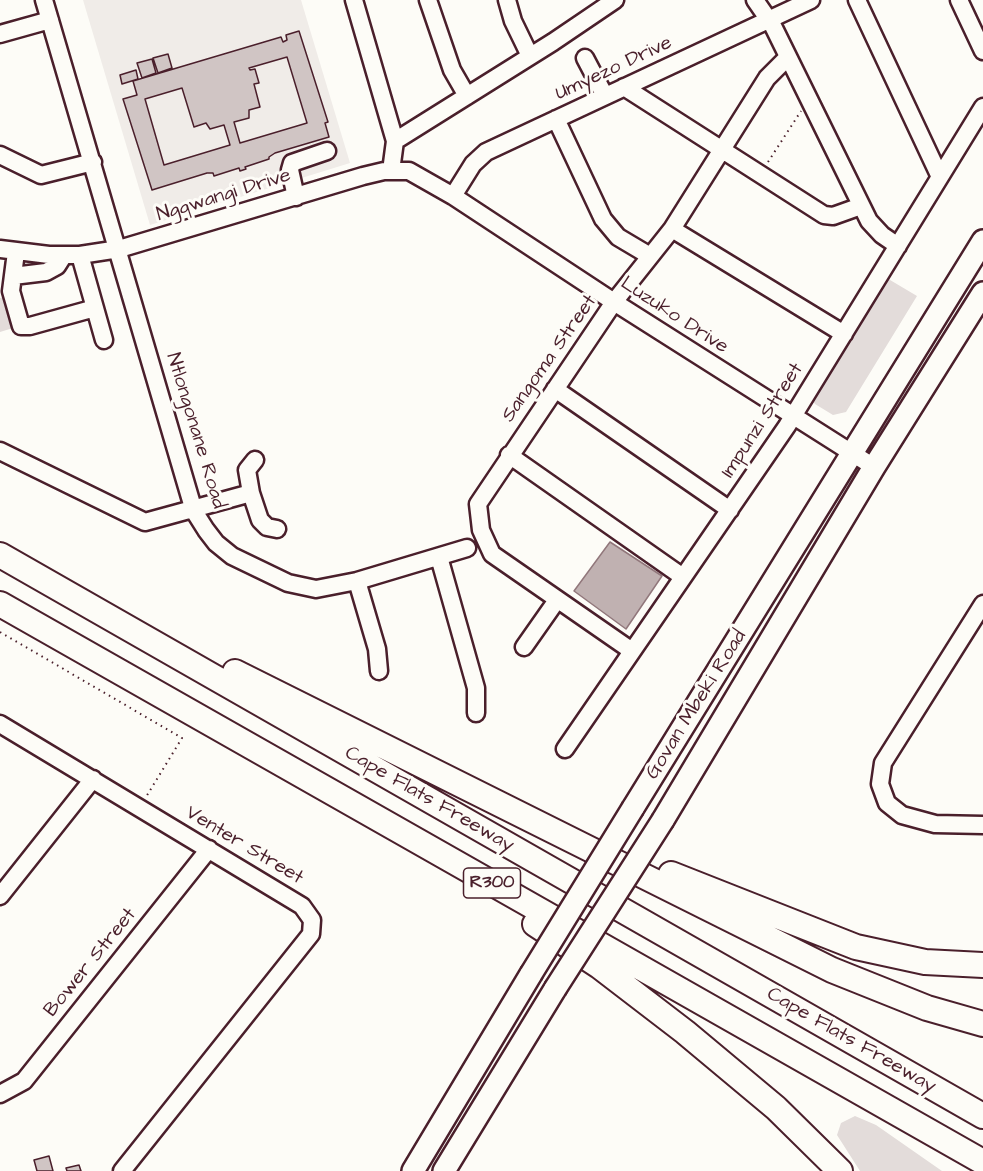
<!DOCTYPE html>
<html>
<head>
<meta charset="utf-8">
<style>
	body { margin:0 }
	canvas { display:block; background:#fdfcf7 }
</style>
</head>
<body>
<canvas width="983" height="1171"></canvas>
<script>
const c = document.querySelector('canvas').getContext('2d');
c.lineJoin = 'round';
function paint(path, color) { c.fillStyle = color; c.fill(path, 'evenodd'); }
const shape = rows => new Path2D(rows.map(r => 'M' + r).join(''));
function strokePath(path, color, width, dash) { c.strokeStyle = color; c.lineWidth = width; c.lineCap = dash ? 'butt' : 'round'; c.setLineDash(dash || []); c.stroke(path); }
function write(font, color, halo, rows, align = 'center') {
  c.font = font + ' "Architects Daughter",sans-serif'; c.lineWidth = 6; c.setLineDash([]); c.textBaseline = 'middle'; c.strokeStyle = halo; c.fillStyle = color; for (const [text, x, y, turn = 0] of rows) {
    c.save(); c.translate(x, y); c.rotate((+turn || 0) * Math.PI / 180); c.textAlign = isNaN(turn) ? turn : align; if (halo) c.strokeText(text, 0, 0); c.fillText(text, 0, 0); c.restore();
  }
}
paint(shape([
	[83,0,301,0,350,163,150,225]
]), '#f0ece8');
paint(shape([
	[885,277,917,296,846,412,833,415,815,404,811,398],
	[4,297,13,328,0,332,0,298],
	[855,1116,876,1125,942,1171,860,1171,837,1135,841,1123]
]), '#e3dcda');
const water = shape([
	[610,542,662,576,626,629,574,591,610,542]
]);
paint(water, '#c0b1b1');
strokePath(water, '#91777b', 1.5);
const building = shape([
	[299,31,328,122,325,123,329,137,275,153,269,157,269,159,245,167,246,169,240,171,239,168,214,176,213,173,207,173,152,190,123,99,137,95,133,81,281,37,283,42,287,40,286,35,299,31],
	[287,57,307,123,240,143,234,122,249,118,249,110,260,107,254,84,259,83,255,69,250,70,249,68,287,57],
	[182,88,194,127,206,123,210,129,224,125,230,145,164,165,145,99,182,88],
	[168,54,172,68,158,73,153,58,168,54],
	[152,59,156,73,142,78,137,63,152,59],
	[136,70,138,79,122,84,120,75,136,70],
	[49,1156,53,1171,37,1171,34,1160,49,1156],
	[79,1165,81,1171,67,1171,66,1168,79,1165]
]);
paint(building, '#d0c5c4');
strokePath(building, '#4a1f2b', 1.5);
const minor = shape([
	[44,0,194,511,206,530,216,543,232,556,288,583,316,589,357,581,467,548],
	[354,0,395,141,391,171],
	[428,0,452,70,467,96],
	[507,0,513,21,530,56],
	[755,0,773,26,869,221,882,235,898,246],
	[857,0,940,177],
	[959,0,983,51],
	[0,34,50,20],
	[585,58,605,96],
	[624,87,824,215,833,216,861,206],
	[556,119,603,219,618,237,650,256],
	[395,141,553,42,615,0],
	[0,155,41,175,93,162],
	[453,196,473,164,486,152,811,0],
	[296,197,290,170,292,163,327,151],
	[672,229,844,334],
	[0,249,49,255,80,255,119,249,363,176,384,171,409,171,453,196,614,302,874,467],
	[16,252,11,291,21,326,30,326,95,308],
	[80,255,104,340],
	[13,276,46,272,57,266,64,255],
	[555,389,730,510],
	[0,451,145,522,251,493],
	[509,455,683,577],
	[255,460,247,470,251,493,260,520,267,527,277,529],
	[439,557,476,688,476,713],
	[357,581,377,649,379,671],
	[983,604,883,763,880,784,887,803,902,815,935,824,983,825],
	[524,647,557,600],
	[632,651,492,554,481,530,478,504,614,302,672,229,767,78,788,57],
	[0,724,302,906,312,920,311,934,122,1171],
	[565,749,787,426,983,107],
	[0,896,93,779],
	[0,1094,24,1081,209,849]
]);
const major = shape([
	[633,808,983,241],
	[663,820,874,467,983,293],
	[413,1171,531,974],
	[444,1171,555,989]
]);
const highway = shape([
	[0,555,983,1116],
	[0,604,983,1162],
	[235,672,832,970,927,1008,983,1024],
	[671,874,856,947,925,962,983,965],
	[535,924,599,966,685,1032,776,1108,840,1171]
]);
strokePath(minor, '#4a1f2b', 21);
strokePath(major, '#4a1f2b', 26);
strokePath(highway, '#4a1f2b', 28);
strokePath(shape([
	[768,162,801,111],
	[0,632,182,738,146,797]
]), '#4a1f2b', 2, [1.5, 4.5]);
strokePath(minor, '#fdfcf7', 16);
strokePath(major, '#fdfcf7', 21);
strokePath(highway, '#fdfcf7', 24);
const majorBridge = shape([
	[531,974,633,808],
	[555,989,663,820]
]);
strokePath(majorBridge, '#4a1f2b', 26, []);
strokePath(majorBridge, '#fdfcf7', 21);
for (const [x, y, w] of [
	[492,883,57]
]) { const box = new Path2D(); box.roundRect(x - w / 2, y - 15, w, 30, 4.5); c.fillStyle = '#fdfcf7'; c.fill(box); strokePath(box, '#4a1f2b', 1.5); }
write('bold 18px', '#4a1f2b', null, [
	["R300",492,883]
]);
write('20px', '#4a1f2b', '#fdfcf7', [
	["Umyezo Drive",614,69,-25],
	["Ngqwangi Drive",224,196,-17],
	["Luzuko Drive",674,316,33],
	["Sangoma Street",550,359,-55],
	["Impunzi Street",763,421,-57],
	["Ntlongonane Road",195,431,73],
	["Govan Mbeki Road",697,705,-58],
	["Cape Flats Freeway",429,800,30],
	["Venter Street",244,846,31],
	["Bower Street",91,963,-51],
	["Cape Flats Freeway",851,1041,30]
]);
</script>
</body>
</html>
